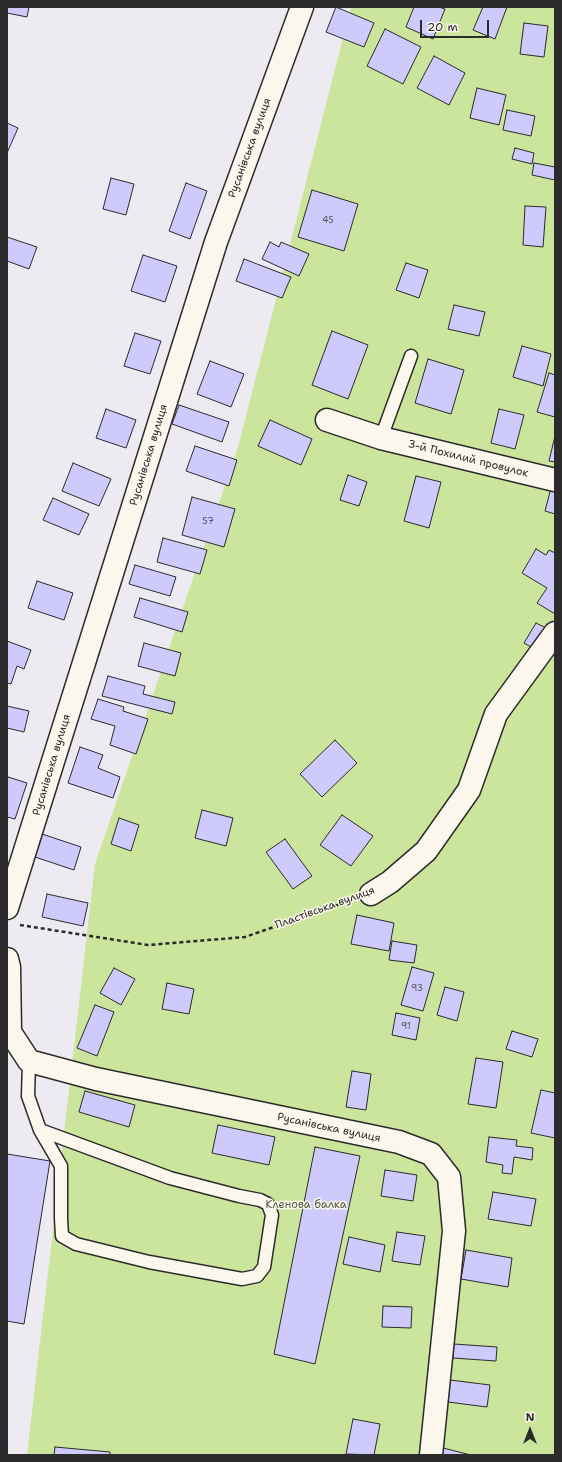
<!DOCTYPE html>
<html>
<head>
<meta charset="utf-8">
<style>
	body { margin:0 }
	#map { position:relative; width:562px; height:1462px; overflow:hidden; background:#eeeaf1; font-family:"Shantell Sans",sans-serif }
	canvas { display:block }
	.frame { position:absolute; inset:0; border:8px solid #2b2b2b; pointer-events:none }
	.north { position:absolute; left:510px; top:1410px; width:40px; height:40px; -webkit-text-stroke:3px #fbf7ec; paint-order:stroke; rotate:0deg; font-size:11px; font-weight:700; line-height:16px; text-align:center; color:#2b2b2b }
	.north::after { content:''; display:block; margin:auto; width:14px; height:18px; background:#2b2b2b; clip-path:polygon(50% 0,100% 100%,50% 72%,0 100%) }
	.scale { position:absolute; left:420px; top:20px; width:69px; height:18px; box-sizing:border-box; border:2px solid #2b2b2b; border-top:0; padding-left:5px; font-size:12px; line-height:14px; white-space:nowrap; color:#2b2b2b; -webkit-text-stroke:3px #fbf7ec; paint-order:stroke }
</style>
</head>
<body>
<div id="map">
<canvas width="562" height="1462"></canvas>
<div class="frame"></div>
<div class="north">N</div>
<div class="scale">20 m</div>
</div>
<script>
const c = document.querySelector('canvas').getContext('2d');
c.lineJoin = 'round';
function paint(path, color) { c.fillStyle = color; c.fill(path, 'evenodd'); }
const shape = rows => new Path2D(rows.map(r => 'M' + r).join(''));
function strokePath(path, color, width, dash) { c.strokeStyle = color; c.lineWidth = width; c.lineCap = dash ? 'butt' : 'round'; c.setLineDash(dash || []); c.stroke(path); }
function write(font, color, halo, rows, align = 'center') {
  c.font = font + ' "Shantell Sans",sans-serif'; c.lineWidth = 3; c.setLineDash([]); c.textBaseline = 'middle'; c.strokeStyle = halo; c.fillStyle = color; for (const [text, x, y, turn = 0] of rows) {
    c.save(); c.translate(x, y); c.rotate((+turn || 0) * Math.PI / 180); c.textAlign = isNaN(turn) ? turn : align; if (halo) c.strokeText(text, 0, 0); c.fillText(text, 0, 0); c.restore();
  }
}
paint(shape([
	[351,7,555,7,555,1455,27,1455,95,864,238,447]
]), '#cbe59c');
const building = shape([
	[7,7,29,7,27,17,7,13,7,7],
	[336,7,374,23,364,47,326,32,336,7],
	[414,7,439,7,445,9,433,39,406,27,414,7],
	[483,7,507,7,495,39,473,30,483,7],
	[524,23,548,26,544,57,520,54,524,23],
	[385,29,421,47,403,84,367,66,385,29],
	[434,56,465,73,449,105,417,88,434,56],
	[477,88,506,95,499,125,470,118,477,88],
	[507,110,535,116,531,136,503,130,507,110],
	[7,123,18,128,7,153,7,123],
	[515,148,534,153,532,164,512,159,515,148],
	[534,163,555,167,555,180,532,175,534,163],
	[111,178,134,184,126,215,103,209,111,178],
	[186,183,207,191,190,239,169,231,186,183],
	[312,190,358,204,344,251,298,237,312,190],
	[525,206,546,207,543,247,523,245,525,206],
	[7,237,37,247,29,269,7,261,7,237],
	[270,242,279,247,281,242,309,254,299,276,262,259,270,242],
	[143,255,177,266,165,302,131,291,143,255],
	[244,259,291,277,282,298,236,281,244,259],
	[406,263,428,270,419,298,396,290,406,263],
	[454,305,485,312,479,336,448,329,454,305],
	[332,331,368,345,348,399,312,385,332,331],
	[135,333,161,341,150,374,124,366,135,333],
	[522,346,551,354,543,386,513,377,522,346],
	[428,359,464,370,451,414,415,403,428,359],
	[210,361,244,374,231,407,197,394,210,361],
	[549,373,555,375,555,417,537,412,549,373],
	[179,405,229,422,222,442,172,424,179,405],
	[106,409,136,420,126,448,96,438,106,409],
	[499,409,524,415,515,449,491,443,499,409],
	[270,420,312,439,301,465,258,446,270,420],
	[555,436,555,462,549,461,555,436],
	[195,446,237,460,229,486,186,471,195,446],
	[73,463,111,479,99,506,62,491,73,463],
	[348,475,367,482,359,506,340,500,348,475],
	[416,476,441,482,429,528,404,521,416,476],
	[551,488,555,489,555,514,545,511,551,488],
	[192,497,235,509,224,547,182,535,192,497],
	[53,498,89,514,79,535,43,520,53,498],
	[163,538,207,550,200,574,157,562,163,538],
	[536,549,546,555,549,550,555,553,555,614,537,603,547,588,522,573,536,549],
	[135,565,176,577,170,596,129,584,135,565],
	[37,581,73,593,64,620,28,608,37,581],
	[140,598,188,612,182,632,134,617,140,598],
	[536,623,550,630,538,651,524,643,536,623],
	[7,641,31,650,24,669,17,666,11,684,7,683,7,641],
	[144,643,181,653,175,676,138,666,144,643],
	[108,676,145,686,143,694,175,702,172,714,102,696,108,676],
	[98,699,124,707,123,711,148,719,136,754,110,745,115,726,91,719,98,699],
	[7,706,29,711,24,732,7,728,7,706],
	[335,740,357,763,322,797,300,774,335,740],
	[80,747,103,755,98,768,120,777,113,798,68,783,80,747],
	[8,777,27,783,15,819,7,817,7,780,8,777],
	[202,810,233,818,226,846,195,838,202,810],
	[342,815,373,836,351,866,320,845,342,815],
	[119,818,139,825,131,851,111,844,119,818],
	[42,834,81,847,74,870,35,857,42,834],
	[285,839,312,876,293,889,266,852,285,839],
	[47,894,88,903,83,926,42,917,47,894],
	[357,915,394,923,389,951,351,944,357,915],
	[392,941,417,945,414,963,389,960,392,941],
	[412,967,434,973,423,1011,401,1005,412,967],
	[114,968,135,979,121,1005,100,993,114,968],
	[167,983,194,989,189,1014,162,1009,167,983],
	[445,987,464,992,457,1021,437,1015,445,987],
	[95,1005,114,1012,97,1056,77,1048,95,1005],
	[396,1013,420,1018,416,1040,392,1035,396,1013],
	[512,1031,538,1039,532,1057,506,1049,512,1031],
	[476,1058,503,1062,496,1108,468,1104,476,1058],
	[352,1071,371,1074,366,1110,346,1107,352,1071],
	[541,1090,555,1093,555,1138,531,1133,541,1090],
	[85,1091,135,1105,129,1127,79,1112,85,1091],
	[218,1125,275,1137,269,1165,212,1153,218,1125],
	[489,1137,517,1140,516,1146,533,1148,532,1160,514,1157,512,1174,502,1173,503,1165,486,1162,489,1137],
	[315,1147,360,1156,315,1364,274,1354,315,1147],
	[7,1154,50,1161,24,1324,7,1321,7,1154],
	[385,1170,417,1175,413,1201,381,1196,385,1170],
	[493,1192,536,1199,531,1226,488,1219,493,1192],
	[397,1232,425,1236,420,1265,392,1261,397,1232],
	[349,1237,385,1245,380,1272,343,1264,349,1237],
	[466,1250,512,1258,508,1287,461,1279,466,1250],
	[383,1306,412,1307,411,1328,382,1327,383,1306],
	[454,1344,497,1347,496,1361,453,1358,454,1344],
	[450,1380,490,1385,487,1407,448,1402,450,1380],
	[353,1419,380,1424,374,1455,346,1454,353,1419],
	[55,1447,110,1452,110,1455,54,1455,55,1447],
	[443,1448,471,1455,441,1455,443,1448]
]);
paint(building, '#cecafc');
strokePath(building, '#2b2b2b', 1);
const lane = shape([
	[381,438,411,356],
	[29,1061,28,1096,40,1130,170,1178,239,1196,260,1200,268,1204,272,1215,264,1267,257,1276,242,1279,149,1262,76,1244,62,1236,61,1218,61,1166,40,1130]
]);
const street = shape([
	[327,420,381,438,555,480],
	[371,894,390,882,426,851,469,790,496,714,555,633],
	[7,908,216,242,302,7],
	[7,959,9,967,10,1032,29,1061,96,1079,399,1142,431,1154,449,1177,454,1231,431,1455]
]);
strokePath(lane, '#2b2b2b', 15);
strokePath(street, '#2b2b2b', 25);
strokePath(shape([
	[20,925,148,945,245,937,349,901]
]), '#2b2b2b', 2.5, [4, 3]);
strokePath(lane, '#fbf7ec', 12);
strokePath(street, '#fbf7ec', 22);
write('9px', '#54535f', null, [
	["45",328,221],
	["57",208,522],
	["93",417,989],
	["91",406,1027]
]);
write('11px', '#2b2b2b', '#fbf7ec', [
	["Русанівська вулиця",250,148,-70],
	["Русанівська вулиця",149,455,-73],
	["3-й Похилий провулок",468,459,14],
	["Русанівська вулиця",52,765,-73],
	["Пластівська вулиця",325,908,-20],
	["Русанівська вулиця",329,1128,12]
]);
write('11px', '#535a47', '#fbf7ec', [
	["Кленова балка",306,1205]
]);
</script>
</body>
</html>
